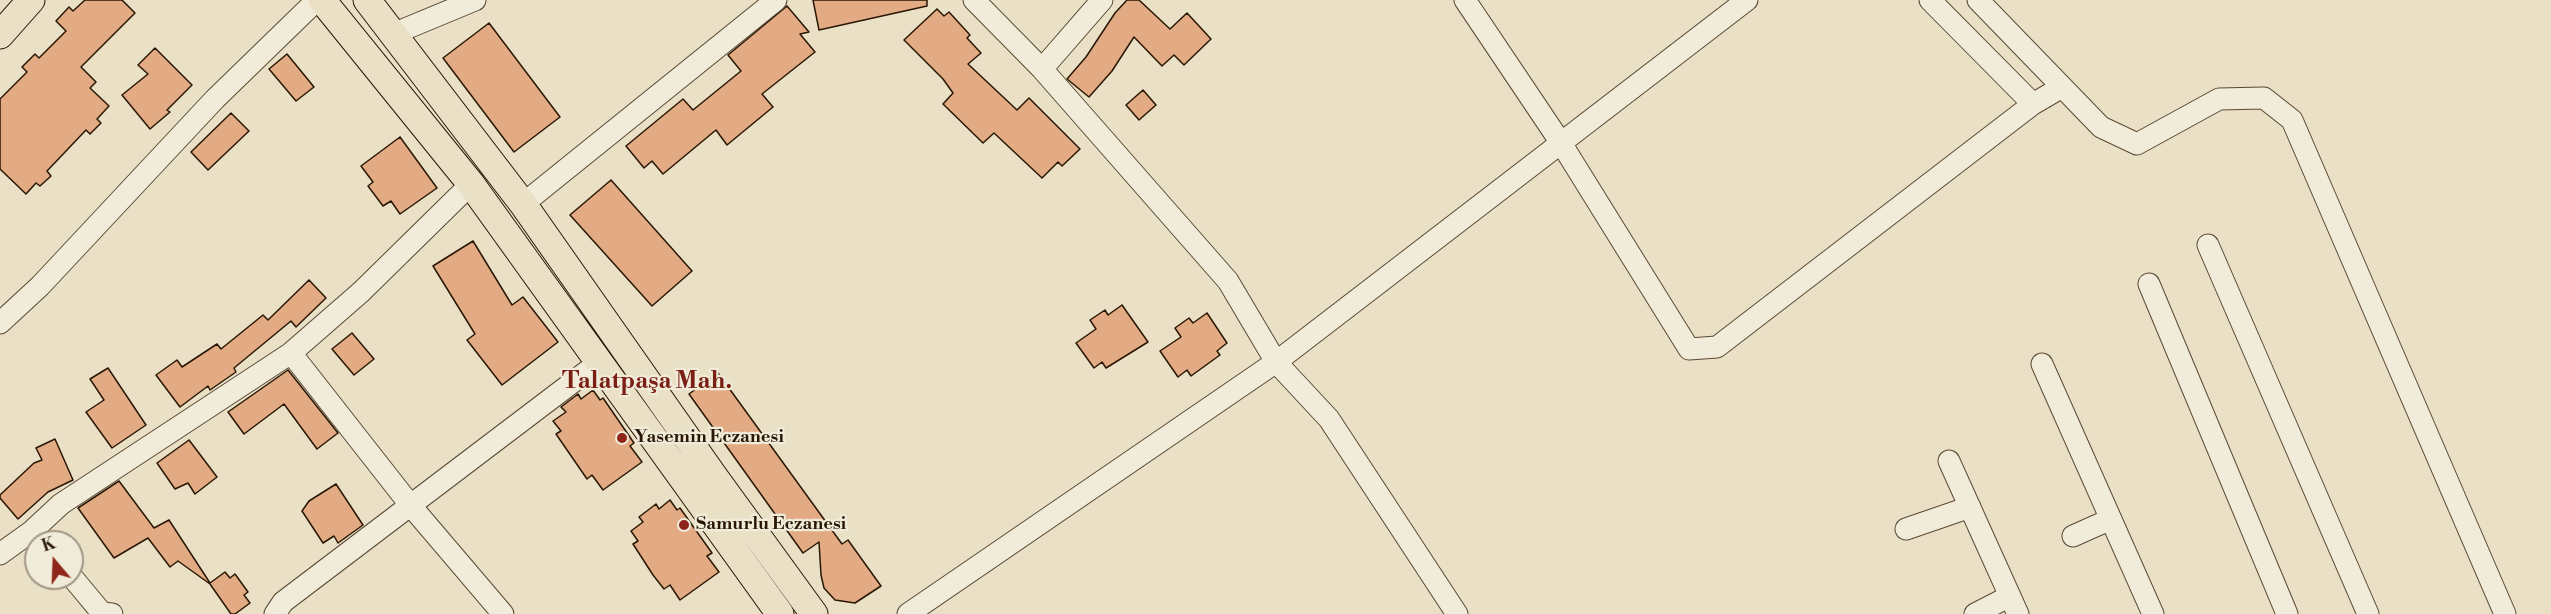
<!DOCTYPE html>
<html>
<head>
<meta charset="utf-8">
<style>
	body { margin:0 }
	#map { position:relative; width:2551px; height:614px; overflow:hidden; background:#eae0c6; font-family:"Libre Bodoni",serif }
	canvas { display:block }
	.north { position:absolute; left:24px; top:530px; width:60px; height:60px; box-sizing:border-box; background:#f1ebda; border:2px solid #a19684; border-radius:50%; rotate:341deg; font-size:16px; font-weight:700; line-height:24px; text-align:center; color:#291704 }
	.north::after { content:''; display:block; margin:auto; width:21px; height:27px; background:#8f2418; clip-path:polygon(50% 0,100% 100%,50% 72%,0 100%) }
</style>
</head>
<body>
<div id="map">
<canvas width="2551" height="614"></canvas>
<div class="north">K</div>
</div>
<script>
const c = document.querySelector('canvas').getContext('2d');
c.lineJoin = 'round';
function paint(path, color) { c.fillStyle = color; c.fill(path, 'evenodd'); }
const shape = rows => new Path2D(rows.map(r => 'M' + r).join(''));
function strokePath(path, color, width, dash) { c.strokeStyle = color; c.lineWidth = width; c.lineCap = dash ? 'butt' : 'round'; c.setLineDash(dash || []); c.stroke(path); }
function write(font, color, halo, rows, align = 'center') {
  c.font = font + ' "Libre Bodoni",serif'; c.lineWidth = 4.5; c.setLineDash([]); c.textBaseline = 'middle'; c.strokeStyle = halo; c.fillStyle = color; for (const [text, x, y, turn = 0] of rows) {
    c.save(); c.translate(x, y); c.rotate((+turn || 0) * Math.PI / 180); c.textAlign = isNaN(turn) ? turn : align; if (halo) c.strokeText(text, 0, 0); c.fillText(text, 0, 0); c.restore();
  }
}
const building = shape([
	[85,0,122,0,135,13,81,67,96,82,90,88,109,106,97,119,101,123,90,134,86,130,47,171,51,176,40,186,36,183,26,194,0,169,0,99,27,72,22,67,35,54,39,58,66,31,56,21,69,7,73,11,85,0],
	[813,0,927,0,927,6,819,30,813,0],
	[1127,0,1139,0,1170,29,1187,13,1211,39,1184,65,1174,55,1162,66,1134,37,1112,71,1089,97,1067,79,1086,57,1115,13,1127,0],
	[787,6,809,32,800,34,815,52,762,94,773,107,727,145,716,130,663,174,652,161,644,168,626,146,683,99,693,110,741,71,728,55,787,6],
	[937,9,944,16,949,12,970,35,967,38,981,53,968,64,1017,110,1029,98,1080,149,1062,166,1058,162,1042,178,994,133,983,143,943,104,953,93,943,79,904,40,937,9],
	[489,23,560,117,514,152,443,58,489,23],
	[155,48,192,85,167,110,170,112,150,129,122,95,148,74,138,65,155,48],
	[287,54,314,87,296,101,269,69,287,54],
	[1143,90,1156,105,1139,120,1126,105,1143,90],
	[231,113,249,131,208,170,191,152,231,113],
	[400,137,437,188,400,214,391,201,383,206,368,186,373,182,361,166,400,137],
	[611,180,692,271,652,306,570,215,611,180],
	[473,241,512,305,523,297,558,342,502,385,467,340,475,334,433,266,473,241],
	[309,280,326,298,296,327,291,321,234,368,236,372,210,390,208,386,180,407,156,375,177,360,182,367,217,344,221,349,263,315,268,320,309,280],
	[1122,305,1148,342,1106,368,1102,362,1094,368,1076,343,1096,329,1090,320,1105,310,1108,315,1122,305],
	[1207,313,1227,343,1217,351,1220,355,1191,376,1187,370,1178,377,1160,351,1181,337,1175,328,1189,318,1193,323,1207,313],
	[352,333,374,359,354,375,332,349,352,333],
	[108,368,146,425,112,448,86,412,104,400,90,379,108,368],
	[288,370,338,433,317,449,284,404,244,434,228,412,288,370],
	[718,373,842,544,848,540,881,586,855,603,835,600,824,588,821,575,819,542,803,553,689,394,718,373],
	[593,390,600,400,603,398,634,443,630,446,642,462,603,490,592,475,587,479,556,434,561,431,553,421,566,412,561,407,578,394,581,399,593,390],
	[55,439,73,480,48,492,18,519,0,498,0,495,34,463,42,460,36,448,55,439],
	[189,440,217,477,195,494,188,483,175,489,157,463,189,440],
	[119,481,154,528,169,520,210,583,225,572,230,578,235,574,248,592,244,595,250,603,235,614,231,614,210,584,178,561,170,567,148,538,114,558,78,508,119,481],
	[336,484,363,525,338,543,334,536,323,543,302,511,309,501,336,484],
	[670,500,677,510,680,508,712,553,707,556,719,572,680,600,670,585,664,589,653,575,633,544,638,541,631,531,643,522,639,517,656,504,659,509,670,500]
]);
paint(building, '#e3ab84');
strokePath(building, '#291704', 1.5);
const minor = shape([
	[1465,0,1561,143,1689,349,1717,347,2033,104,2062,87],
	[1930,0,2033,104],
	[1978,0,2101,127,2137,144,2219,99,2264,98,2292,120,2505,614],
	[393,34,475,0],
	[1042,69,1102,0],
	[523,204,776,0],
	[2208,245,2368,614],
	[2149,284,2287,614],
	[0,323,40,286,215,99,317,0],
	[291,353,411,506,503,614],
	[2042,364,2153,614],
	[1949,461,2018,614],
	[1906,529,1970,507],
	[2073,536,2111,519],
	[0,554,32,531,61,504,291,353,361,292,471,184],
	[72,577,102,613,112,614],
	[275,614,283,602,598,363],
	[908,614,1276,362,1228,281,1042,69,974,0],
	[1457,614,1329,419,1276,362,1747,0],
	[1975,614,2010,596]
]);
const major = shape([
	[322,0,471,184,780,614],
	[367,0,523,204,713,475,814,614],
	[0,35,31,0]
]);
strokePath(minor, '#594934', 23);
strokePath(major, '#291704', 29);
strokePath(minor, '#f1ebda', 21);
strokePath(major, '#eae0c6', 27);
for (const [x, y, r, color] of [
	[622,438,6,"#8f2418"],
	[684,525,6,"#8f2418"]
]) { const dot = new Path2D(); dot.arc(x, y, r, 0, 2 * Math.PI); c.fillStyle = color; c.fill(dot); strokePath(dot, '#f1ebda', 2); }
write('bold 18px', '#291704', '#f1ebda', [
	["Yasemin Eczanesi",634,438],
	["Samurlu Eczanesi",696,525]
], 'left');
write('bold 24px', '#7a1f14', '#f1ebda', [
	["Talatpaşa Mah.",647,382]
]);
</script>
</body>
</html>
